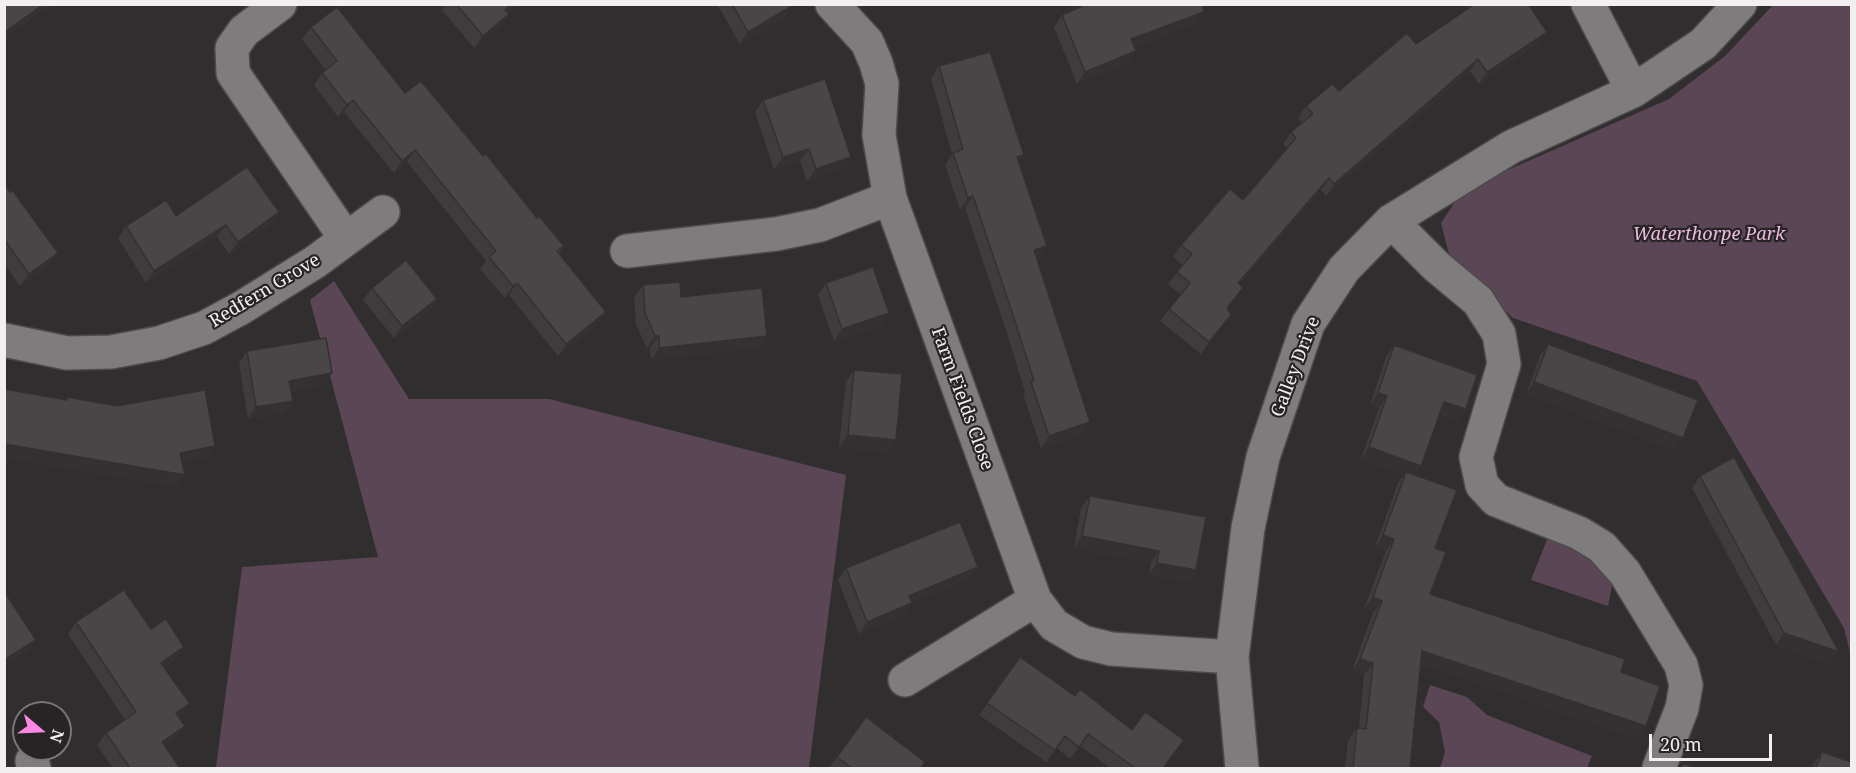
<!DOCTYPE html>
<html>
<head>
<meta charset="utf-8">
<style>
	body { margin:0 }
	#map { position:relative; width:1856px; height:773px; overflow:hidden; background:#312e30; font-family:"Noto Serif",serif }
	canvas { display:block }
	.frame { position:absolute; inset:0; border:6px solid #f1eff0; pointer-events:none }
	.north { position:absolute; left:12px; top:701px; width:60px; height:60px; box-sizing:border-box; background:#272426; border:2px solid #787577; border-radius:50%; rotate:109deg; font-size:16px; font-weight:700; line-height:24px; text-align:center; color:#f1eff0 }
	.north::after { content:''; display:block; margin:auto; width:21px; height:27px; background:#fc86e3; clip-path:polygon(50% 0,100% 100%,50% 72%,0 100%) }
	.scale { position:absolute; left:1649px; top:734px; width:123px; height:27px; box-sizing:border-box; border:3px solid #f1eff0; border-top:0; padding-left:8px; font-size:18px; line-height:21px; white-space:nowrap; color:#f1eff0; -webkit-text-stroke:4px #272426; paint-order:stroke }
</style>
</head>
<body>
<div id="map">
<canvas width="1856" height="773"></canvas>
<div class="frame"></div>
<div class="north">N</div>
<div class="scale">20 m</div>
</div>
<script>
const c = document.querySelector('canvas').getContext('2d');
c.lineJoin = 'round';
function paint(path, color) { c.fillStyle = color; c.fill(path, 'evenodd'); }
const shape = rows => new Path2D(rows.map(r => 'M' + r).join(''));
function strokePath(path, color, width, dash) { c.strokeStyle = color; c.lineWidth = width; c.lineCap = dash ? 'butt' : 'round'; c.setLineDash(dash || []); c.stroke(path); }
function write(font, color, halo, rows, align = 'center') {
  c.font = font + ' "Noto Serif",serif'; c.lineWidth = 4.5; c.setLineDash([]); c.textBaseline = 'middle'; c.strokeStyle = halo; c.fillStyle = color; for (const [text, x, y, turn = 0] of rows) {
    c.save(); c.translate(x, y); c.rotate((+turn || 0) * Math.PI / 180); c.textAlign = isNaN(turn) ? turn : align; if (halo) c.strokeText(text, 0, 0); c.fillText(text, 0, 0); c.restore();
  }
}
paint(shape([
	[1773,5,1851,5,1851,657,1844,628,1697,381,1513,318,1450,258,1441,223,1459,196,1483,181,1669,99,1725,56],
	[334,281,409,399,549,399,846,475,809,768,216,768,242,567,378,557,310,300],
	[1548,537,1595,558,1613,581,1608,606,1531,580],
	[1430,685,1467,697,1487,715,1592,756,1587,768,1440,768,1445,752,1439,722,1423,707]
]), '#5a4654');
const minor = shape([
	[280,4,244,31,232,48,233,73,346,239],
	[832,4,867,42,876,63,882,84,879,135,890,198,1035,600,1054,625,1083,642,1111,649,1232,657],
	[1588,4,1633,91],
	[1391,221,1436,266,1478,301,1499,334,1504,364,1476,457,1482,485,1496,500,1579,533,1602,547,1625,573,1681,665,1686,685,1682,708,1659,768],
	[627,251,776,234,820,225,890,198],
	[4,340,67,353,111,352,159,343,204,328,241,308,315,262,383,212],
	[905,680,1035,600],
	[32,761,34,768],
	[1242,768,1232,657,1248,528,1263,457,1308,324,1344,269,1391,221,1511,147,1633,91,1703,44,1740,4]
]);
strokePath(minor, '#4d4a4c', 36);
strokePath(minor, '#7f7c7e', 33);
paint(shape([
	[446,4,515,4,507,12,500,26,474,48,442,10],
	[717,4,791,4,792,6,784,18,740,44],
	[1062,15,1196,24,1134,47,1128,63,1077,84,1054,27],
	[311,27,405,93,483,156,537,218,564,246,559,253,597,324,558,356,509,295,505,298,480,269,486,261,407,162,394,173,344,112,338,117,314,85,322,73,326,70,302,39],
	[1416,44,1538,44,1479,84,1470,71,1326,196,1321,190,1239,284,1243,288,1227,309,1231,315,1201,354,1160,321,1181,295,1168,284,1183,265,1173,257,1181,245,1243,200,1287,149,1283,144,1291,132,1302,123,1298,118,1306,106,1339,91],
	[939,66,1024,155,1018,162,1047,246,1038,258,1037,258,1090,422,1082,434,1041,448,1023,394,1025,392,1006,330,965,208,960,210,945,165,952,154,931,78],
	[763,100,851,157,843,169,807,181,800,161,774,169,755,112],
	[4,184,58,253,49,265,20,286,4,263],
	[279,212,271,224,229,254,217,237,146,283,118,238,126,226,176,216],
	[826,283,889,313,881,325,834,341,818,295],
	[643,285,681,297,767,336,759,348,651,360,650,348,647,348,636,325,634,297],
	[372,288,437,299,429,311,394,338,363,300],
	[1548,344,1675,450,1526,394,1540,356],
	[1394,345,1466,409,1457,421,1440,415,1415,475,1435,548,1430,594,1621,672,1646,726,1638,738,1420,665,1410,768,1345,768,1348,740,1357,728,1359,728,1364,675,1352,670,1373,613,1364,609,1386,551,1375,547,1398,483,1404,475,1361,459,1379,408,1370,405,1386,357],
	[247,351,324,385,291,391,293,401,284,413,248,419,239,363],
	[854,370,888,452,839,447,846,382],
	[1700,476,1830,664,1776,645,1692,488],
	[1090,496,1196,570,1188,582,1149,575,1151,563,1074,548,1081,508],
	[846,568,970,579,912,603,904,615,859,634,838,580],
	[76,622,151,629,176,659,164,667,181,716,179,718,176,738,164,746,180,768,113,768,97,745,106,733,125,720,68,634],
	[1020,657,1163,768,1110,768,1080,746,1070,759,1057,748,1046,762,979,715],
	[1822,752,1851,768,1812,768,1813,764],
	[837,757,920,768,829,768]
]), '#3f3c3e');
paint(shape([
	[44,4,51,4,50,6,4,39,5,32],
	[511,4,515,4,497,22,505,10],
	[792,6,784,18,740,44,748,32],
	[1204,12,1196,24,1123,51,1131,39],
	[509,14,500,26,474,48,483,36],
	[1547,32,1538,44,1479,84,1487,72],
	[1136,51,1128,63,1077,84,1085,72],
	[1478,59,1470,71,1326,196,1334,184],
	[353,100,344,112,338,117,347,105],
	[809,149,800,161,774,169,783,157],
	[415,150,407,162,394,173,402,161],
	[1024,155,1015,167,1017,157],
	[851,157,843,169,807,181,816,169],
	[1329,178,1321,190,1229,295,1238,283],
	[973,196,965,208,960,210,968,198],
	[279,212,271,224,229,254,238,242],
	[226,225,217,237,146,283,154,271],
	[1047,246,1038,258,1026,262,1034,250],
	[58,253,49,265,20,286,29,274],
	[517,283,509,295,505,298,513,286],
	[437,299,429,311,394,338,402,326],
	[606,312,597,324,558,356,566,344],
	[889,313,881,325,834,341,842,329],
	[1231,315,1223,327,1201,354,1209,342],
	[655,336,659,336,650,348,647,348],
	[767,336,759,348,651,360,659,348],
	[332,373,324,385,280,393,289,381],
	[1534,382,1683,438,1675,450,1526,394],
	[1378,393,1387,396,1379,408,1370,405],
	[293,401,284,413,248,419,256,407],
	[1444,402,1466,409,1457,421,1436,414],
	[1090,422,1082,434,1041,448,1049,436],
	[848,435,896,440,888,452,839,447],
	[4,444,185,475,177,487,4,458],
	[215,446,207,458,172,465,180,453],
	[1369,447,1421,466,1413,478,1406,472,1404,475,1361,459],
	[1383,535,1394,539,1386,551,1375,547],
	[1082,536,1159,551,1151,563,1074,548],
	[1157,563,1196,570,1188,582,1149,575],
	[978,567,970,579,901,608,909,596],
	[1373,597,1382,601,1373,613,1364,609],
	[912,603,904,615,859,634,867,622],
	[1784,633,1839,652,1830,664,1776,645],
	[36,640,28,652,4,666,4,660],
	[184,647,176,659,152,674,161,663],
	[1422,651,1646,726,1638,738,1413,663],
	[1360,659,1373,663,1364,675,1352,670],
	[190,704,181,716,168,725,176,713],
	[185,726,176,738,153,754,162,742]
]), '#333132');
const building = shape([
	[4,4,44,4,5,32,4,4],
	[456,4,511,4,505,10,509,14,483,36,456,4],
	[732,4,791,4,792,6,748,32,732,4],
	[1087,4,1202,4,1204,12,1131,39,1136,51,1085,72,1062,15,1087,4],
	[1475,4,1528,4,1547,32,1487,72,1478,59,1334,184,1329,178,1238,283,1243,288,1227,308,1231,315,1209,342,1169,309,1190,283,1177,272,1192,254,1181,245,1230,189,1243,200,1296,138,1291,132,1313,114,1306,106,1332,84,1339,91,1407,33,1416,44,1475,4],
	[337,7,405,93,421,81,483,156,486,154,537,218,539,216,564,246,557,251,606,312,566,344,517,283,513,286,489,257,496,251,415,150,402,161,353,100,347,105,322,73,337,61,311,27,337,7],
	[990,52,1024,155,1017,157,1047,246,1034,250,1090,422,1049,436,1031,382,1034,381,1014,318,973,196,968,198,953,153,963,149,939,66,990,52],
	[825,79,851,157,816,169,809,149,783,157,763,100,825,79],
	[247,167,279,212,238,242,226,225,154,271,126,226,166,200,176,216,247,167],
	[4,184,10,192,13,191,58,253,29,274,4,239,4,184],
	[406,260,437,299,402,326,372,288,406,260],
	[873,267,889,313,842,329,826,283,873,267],
	[680,282,681,297,762,288,767,336,659,348,659,336,655,336,645,313,643,285,680,282],
	[326,338,332,373,289,381,293,401,256,407,247,351,326,338],
	[1548,344,1698,400,1683,438,1534,382,1548,344],
	[1394,345,1477,375,1466,409,1444,402,1421,466,1369,447,1387,396,1378,393,1394,345],
	[854,370,902,374,896,440,848,435,854,370],
	[4,389,67,400,67,397,117,406,205,390,215,446,180,453,185,475,4,444,4,389],
	[1734,457,1839,652,1784,633,1700,476,1734,457],
	[1406,472,1457,490,1435,548,1446,552,1430,594,1625,659,1621,672,1660,686,1646,726,1422,651,1410,768,1353,768,1357,728,1366,729,1373,663,1360,659,1382,601,1373,597,1394,539,1383,535,1406,472],
	[1090,496,1206,517,1196,570,1157,563,1159,551,1082,536,1090,496],
	[960,522,978,567,909,596,912,603,867,622,846,568,960,522],
	[124,590,151,629,166,619,184,647,161,663,190,704,176,713,185,726,162,742,180,768,130,768,106,733,136,712,76,622,124,590],
	[4,591,36,640,4,660,4,591],
	[1020,657,1075,696,1080,689,1132,730,1145,712,1184,740,1163,768,1135,768,1088,734,1079,747,1065,736,1055,750,987,703,1020,657],
	[866,717,925,762,921,768,852,768,837,757,866,717],
	[1822,752,1851,762,1851,768,1816,768,1822,752],
	[1684,764,1698,768,1679,768,1684,764]
]);
paint(building, '#494648');
strokePath(building, '#333132', 1.5);
write('italic 18px', '#ebbbde', '#272426', [
	["Waterthorpe Park",1709,235]
]);
write('18px', '#f1eff0', '#272426', [
	["Redfern Grove",265,291,-31],
	["Galley Drive",1296,367,-69],
	["Farm Fields Close",962,399,70]
]);
</script>
</body>
</html>
